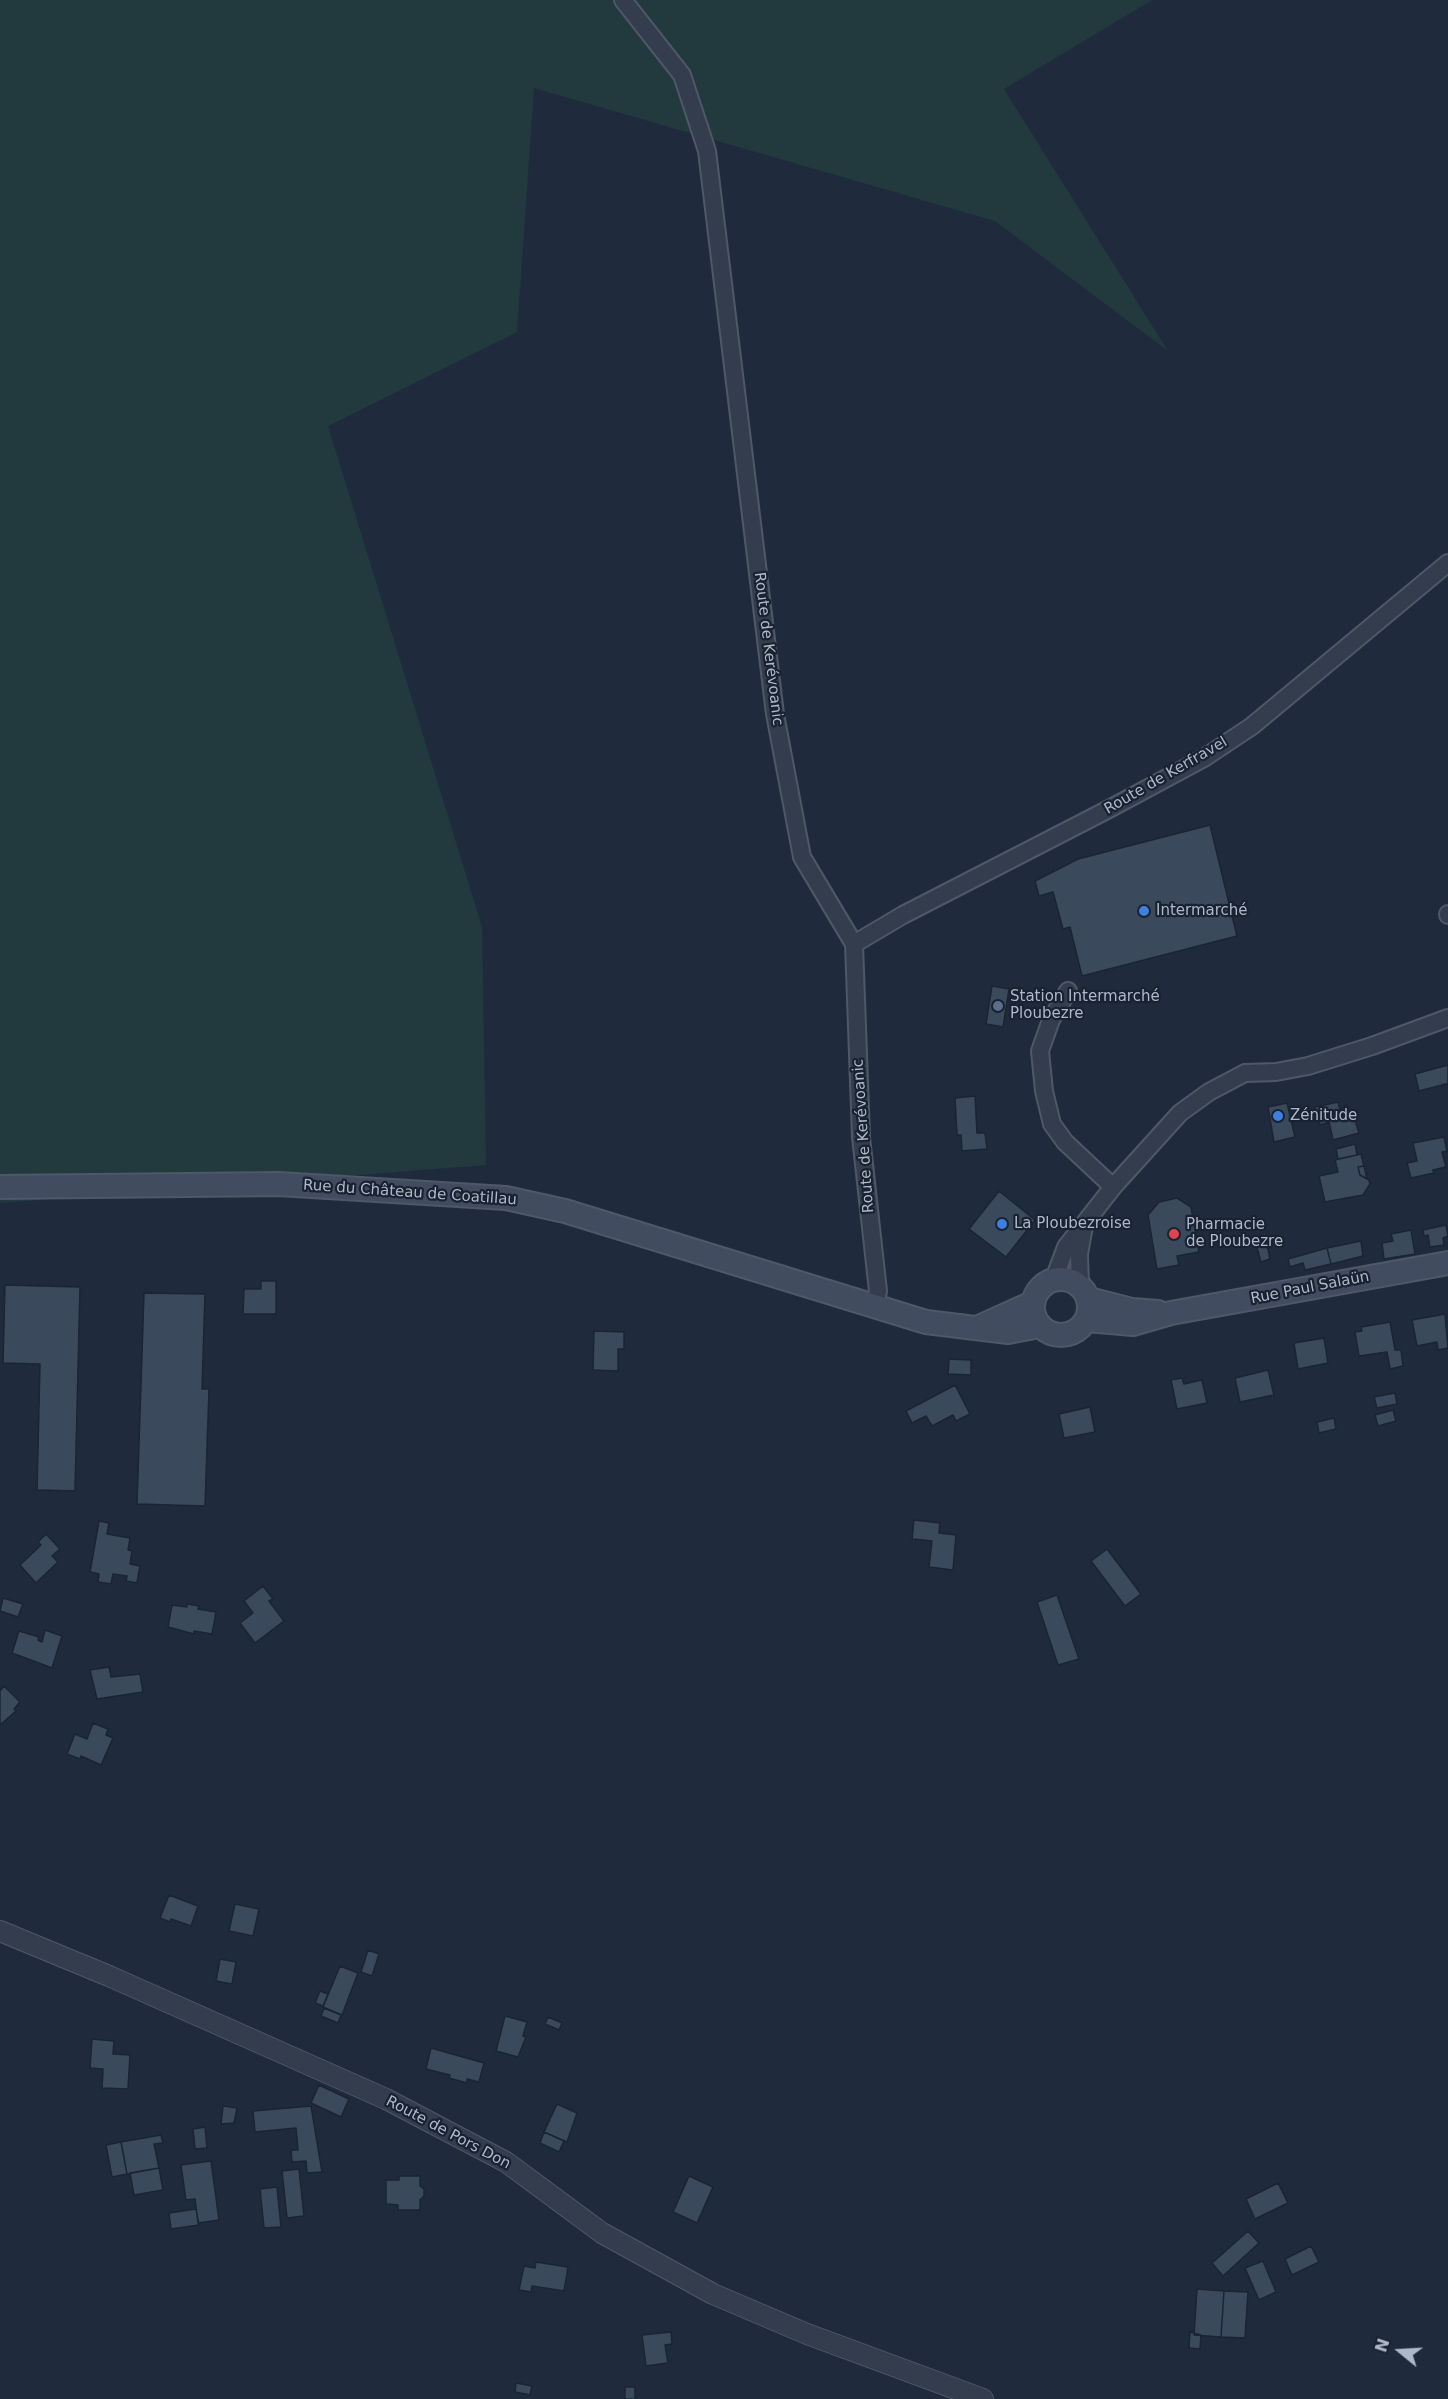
<!DOCTYPE html>
<html>
<head>
<meta charset="utf-8">
<style>
	body { margin:0 }
	#map { position:relative; width:1448px; height:2399px; overflow:hidden; background:#1f2b3d; font-family:"DejaVu Sans",sans-serif }
	canvas { display:block }
	.north { position:absolute; left:1370px; top:2321px; width:60px; height:60px; -webkit-text-stroke:4px #192231; paint-order:stroke; rotate:288deg; font-size:16px; font-weight:700; line-height:24px; text-align:center; color:#aeb8c9 }
	.north::after { content:''; display:block; margin:auto; width:21px; height:27px; background:#aeb8c9; clip-path:polygon(50% 0,100% 100%,50% 72%,0 100%) }
</style>
</head>
<body>
<div id="map">
<canvas width="1448" height="2399"></canvas>
<div class="north">N</div>
</div>
<script>
const c = document.querySelector('canvas').getContext('2d');
c.lineJoin = 'round';
function paint(path, color) { c.fillStyle = color; c.fill(path, 'evenodd'); }
const shape = rows => new Path2D(rows.map(r => 'M' + r).join(''));
function strokePath(path, color, width, dash) { c.strokeStyle = color; c.lineWidth = width; c.lineCap = dash ? 'butt' : 'round'; c.setLineDash(dash || []); c.stroke(path); }
function write(font, color, halo, rows, align = 'center') {
  c.font = font + ' "DejaVu Sans",sans-serif'; c.lineWidth = 4.5; c.setLineDash([]); c.textBaseline = 'middle'; c.strokeStyle = halo; c.fillStyle = color; for (const [text, x, y, turn = 0] of rows) {
    c.save(); c.translate(x, y); c.rotate((+turn || 0) * Math.PI / 180); c.textAlign = isNaN(turn) ? turn : align; if (halo) c.strokeText(text, 0, 0); c.fillText(text, 0, 0); c.restore();
  }
}
paint(shape([
	[0,0,1152,0,1004,89,1168,351,995,221,534,88,517,332,328,426,482,927,486,1165,0,1203]
]), '#223a3e');
const building = shape([
	[1210,825,1237,936,1082,976,1070,927,1063,929,1053,892,1039,896,1035,881,1078,859,1210,825],
	[992,986,1009,989,1003,1027,986,1024,992,986],
	[1448,1065,1448,1085,1446,1084,1419,1091,1415,1074,1448,1065],
	[975,1096,977,1133,985,1133,987,1149,962,1151,961,1135,957,1135,955,1098,975,1096],
	[1338,1102,1340,1110,1348,1109,1351,1121,1355,1120,1359,1133,1333,1140,1329,1122,1320,1125,1315,1107,1338,1102],
	[1287,1103,1295,1137,1274,1142,1268,1107,1287,1103],
	[1444,1137,1447,1151,1442,1152,1446,1167,1433,1170,1434,1173,1411,1178,1407,1163,1417,1161,1413,1143,1444,1137],
	[1355,1144,1357,1155,1338,1159,1336,1149,1355,1144],
	[1361,1154,1364,1166,1358,1167,1360,1175,1369,1180,1370,1184,1363,1195,1325,1202,1319,1176,1338,1172,1335,1160,1361,1154],
	[1364,1166,1367,1179,1360,1175,1358,1167,1364,1166],
	[999,1191,1035,1220,1006,1257,969,1229,999,1191],
	[1177,1198,1191,1207,1199,1252,1177,1256,1179,1265,1157,1269,1148,1215,1159,1202,1177,1198],
	[1446,1225,1448,1236,1443,1238,1444,1245,1430,1247,1428,1235,1424,1236,1423,1230,1446,1225],
	[1411,1230,1415,1254,1384,1259,1382,1243,1393,1241,1391,1234,1411,1230],
	[1266,1240,1270,1259,1261,1262,1256,1244,1266,1240],
	[1361,1241,1363,1256,1331,1264,1327,1248,1361,1241],
	[1327,1248,1331,1264,1305,1270,1303,1263,1290,1267,1288,1259,1327,1248],
	[261,1281,276,1281,276,1314,243,1314,244,1289,261,1289,261,1281],
	[5,1285,80,1287,75,1491,37,1490,40,1364,3,1363,5,1285],
	[144,1293,205,1294,202,1389,209,1389,205,1506,137,1504,144,1293],
	[1445,1314,1448,1348,1438,1350,1437,1342,1417,1346,1412,1320,1445,1314],
	[1390,1322,1395,1350,1401,1350,1403,1366,1390,1369,1387,1352,1359,1356,1355,1332,1362,1331,1361,1327,1390,1322],
	[594,1331,624,1332,624,1349,618,1349,618,1371,593,1370,594,1331],
	[1324,1338,1328,1363,1298,1369,1294,1343,1324,1338],
	[949,1359,971,1360,971,1375,948,1374,949,1359],
	[1268,1370,1274,1395,1240,1402,1235,1378,1268,1370],
	[1182,1378,1184,1384,1202,1380,1207,1403,1177,1409,1171,1380,1182,1378],
	[955,1385,970,1414,956,1421,953,1415,932,1426,926,1416,912,1423,906,1411,955,1385],
	[1395,1393,1397,1404,1377,1408,1374,1397,1395,1393],
	[1090,1407,1095,1432,1064,1438,1059,1414,1090,1407],
	[1393,1410,1396,1421,1378,1426,1375,1415,1393,1410],
	[1334,1418,1336,1429,1319,1433,1317,1422,1334,1418],
	[914,1520,940,1523,939,1533,956,1535,953,1570,929,1567,932,1541,912,1539,914,1520],
	[99,1521,109,1523,107,1534,130,1538,128,1550,132,1551,130,1564,140,1566,137,1583,126,1581,127,1576,113,1574,111,1584,98,1582,99,1574,90,1572,99,1521],
	[46,1534,60,1549,52,1556,58,1562,36,1583,20,1565,41,1545,38,1542,46,1534],
	[1107,1549,1141,1594,1125,1606,1091,1561,1107,1549],
	[263,1586,273,1599,269,1601,284,1621,255,1643,240,1623,253,1613,244,1601,263,1586],
	[1057,1595,1079,1659,1058,1665,1037,1602,1057,1595],
	[3,1598,23,1604,18,1617,0,1611,3,1598],
	[187,1604,199,1606,198,1609,216,1612,212,1634,194,1631,194,1634,168,1627,172,1605,187,1607,187,1604],
	[45,1630,62,1636,52,1668,12,1653,19,1631,39,1637,38,1640,42,1642,45,1630],
	[109,1667,111,1677,140,1674,143,1692,97,1699,90,1670,109,1667],
	[4,1686,20,1702,14,1709,16,1711,0,1725,0,1691,4,1686],
	[93,1723,108,1729,106,1735,113,1738,101,1765,81,1756,80,1759,67,1754,75,1734,87,1739,93,1723],
	[169,1895,198,1906,191,1926,171,1919,170,1922,160,1918,169,1895],
	[235,1904,259,1909,253,1936,229,1931,235,1904],
	[368,1950,379,1954,372,1976,361,1972,368,1950],
	[220,1959,236,1962,232,1984,216,1981,220,1959],
	[340,1966,358,1973,342,2015,323,2007,340,1966],
	[320,1991,328,1994,323,2006,315,2003,320,1991],
	[324,2008,341,2015,338,2023,321,2016,324,2008],
	[505,2016,527,2022,523,2036,526,2037,518,2057,496,2051,505,2016],
	[548,2017,562,2023,559,2030,545,2024,548,2017],
	[92,2039,114,2041,113,2054,130,2055,128,2089,102,2088,103,2069,90,2068,92,2039],
	[431,2048,484,2063,479,2082,467,2079,467,2083,449,2078,450,2075,426,2069,431,2048],
	[319,2085,349,2099,341,2117,311,2103,319,2085],
	[557,2104,577,2113,567,2142,544,2132,557,2104],
	[223,2106,237,2108,234,2123,221,2124,223,2106],
	[311,2106,322,2172,307,2173,306,2161,292,2162,291,2150,298,2150,296,2128,255,2132,253,2111,311,2106],
	[205,2127,207,2148,195,2149,193,2129,205,2127],
	[544,2132,564,2141,559,2152,540,2143,544,2132],
	[161,2135,163,2143,154,2144,159,2168,127,2174,121,2142,161,2135],
	[121,2142,127,2174,112,2177,106,2145,121,2142],
	[211,2161,219,2220,198,2223,195,2199,186,2200,181,2165,211,2161],
	[159,2168,163,2190,134,2195,130,2173,159,2168],
	[299,2169,304,2216,287,2218,282,2171,299,2169],
	[399,2176,420,2176,420,2186,424,2189,424,2196,420,2200,420,2210,398,2210,398,2205,386,2204,386,2180,399,2180,399,2176],
	[689,2176,713,2187,697,2223,673,2212,689,2176],
	[1278,2183,1288,2203,1255,2219,1246,2199,1278,2183],
	[277,2187,281,2227,264,2228,260,2189,277,2187],
	[196,2209,199,2225,171,2229,169,2213,196,2209],
	[1248,2231,1259,2243,1223,2276,1212,2263,1248,2231],
	[1311,2246,1319,2262,1292,2275,1285,2259,1311,2246],
	[1263,2261,1276,2292,1259,2300,1245,2268,1263,2261],
	[536,2262,568,2267,564,2291,532,2286,531,2292,519,2290,524,2266,535,2268,536,2262],
	[1197,2289,1224,2291,1221,2337,1194,2335,1197,2289],
	[1224,2291,1248,2292,1245,2338,1221,2337,1224,2291],
	[671,2332,672,2344,665,2345,668,2363,646,2366,642,2335,671,2332],
	[1190,2332,1201,2335,1200,2349,1189,2348,1190,2332],
	[516,2383,532,2386,530,2395,515,2392,516,2383],
	[625,2387,635,2387,635,2399,625,2399,625,2387]
]);
paint(building, '#3b495d');
strokePath(building, '#1b2433', 1.5);
const minor = shape([
	[623,0,682,75,707,151,775,714,802,857,854,944,861,1137,878,1291,875,1308],
	[1448,914,1448,915],
	[854,944,903,915,1109,809,1204,758,1252,726,1448,563],
	[1068,991,1051,1020,1040,1051,1044,1091,1052,1124,1065,1142,1113,1187],
	[1054,1279,1066,1247,1113,1187,1180,1113,1209,1092,1245,1073,1276,1072,1308,1066,1372,1046,1448,1018],
	[1080,1285,1079,1254,1084,1226]
]);
const tertiary = shape([
	[0,1931,109,1976,386,2099,506,2162,602,2233,713,2294,807,2334,983,2399]
]);
const secondary = shape([
	[0,1187,279,1184,506,1198,565,1211,926,1322,1008,1332,1039,1326],
	'1033 1307a28 28 0 1 1 56 0a28 28 0 1 1-56 0Z',
	[1089,1299,1132,1310,1158,1312],
	[1087,1320,1133,1324,1171,1313,1448,1263],
	[979,1327,1032,1303]
]);
strokePath(minor, '#4e5867', 20);
strokePath(tertiary, '#4e5867', 22);
strokePath(secondary, '#4e5867', 26);
strokePath(minor, '#343d4d', 16);
strokePath(tertiary, '#343d4d', 20);
strokePath(secondary, '#414c60', 22);
for (const [x, y, r, color] of [
	[1144,911,6,"#3f7fe0"],
	[998,1006,6,"#5c6f8a"],
	[1278,1116,6,"#3f7fe0"],
	[1002,1224,6,"#3f7fe0"],
	[1174,1234,6,"#e0444e"]
]) { const dot = new Path2D(); dot.arc(x, y, r, 0, 2 * Math.PI); c.fillStyle = color; c.fill(dot); strokePath(dot, '#192231', 2); }
write('15px', '#aeb8c9', '#192231', [
	["Route de Kerévoanic",768,649,83],
	["Route de Kerfravel",1166,776,-30],
	["Route de Kerévoanic",864,1136,-94],
	["Rue du Château de Coatillau",410,1193,4],
	["Rue Paul Salaün",1310,1288,-11],
	["Route de Pors Don",448,2133,28]
]);
write('15px', '#aeb8c9', '#192231', [
	["Intermarché",1156,911],
	["Station Intermarché",1010,997],
	["Ploubezre",1010,1014],
	["Zénitude",1290,1116],
	["La Ploubezroise",1014,1224],
	["Pharmacie",1186,1225],
	["de Ploubezre",1186,1242]
], 'left');
</script>
</body>
</html>
